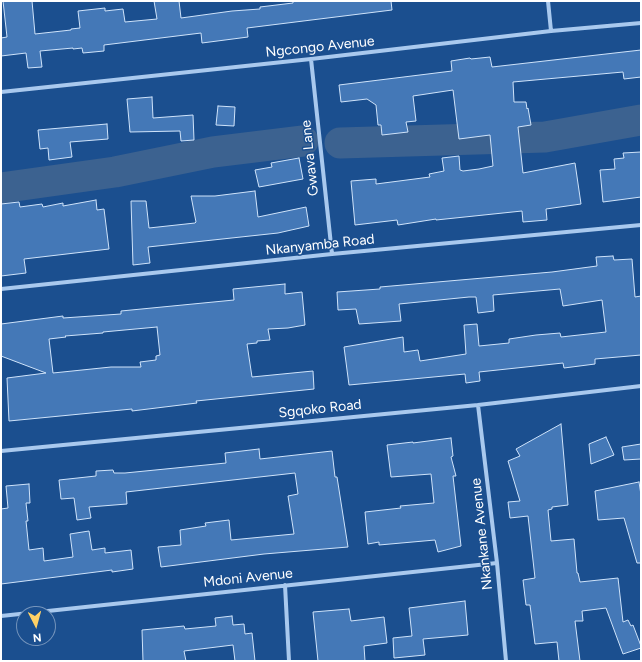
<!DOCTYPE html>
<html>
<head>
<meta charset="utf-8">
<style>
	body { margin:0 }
	#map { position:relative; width:642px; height:662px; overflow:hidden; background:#1b4f8f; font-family:Figtree,sans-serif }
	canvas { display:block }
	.frame { position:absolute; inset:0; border:2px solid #fff; pointer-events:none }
	.north { position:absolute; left:16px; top:606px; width:40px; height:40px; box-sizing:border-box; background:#1b4f8f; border:1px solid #7695bc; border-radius:50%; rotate:174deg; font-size:11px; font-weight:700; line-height:16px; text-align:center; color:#fff }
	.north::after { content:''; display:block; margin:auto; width:14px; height:18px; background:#ffd166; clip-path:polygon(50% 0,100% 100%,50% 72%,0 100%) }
</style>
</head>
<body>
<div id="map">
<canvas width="642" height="662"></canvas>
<div class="frame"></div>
<div class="north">N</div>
</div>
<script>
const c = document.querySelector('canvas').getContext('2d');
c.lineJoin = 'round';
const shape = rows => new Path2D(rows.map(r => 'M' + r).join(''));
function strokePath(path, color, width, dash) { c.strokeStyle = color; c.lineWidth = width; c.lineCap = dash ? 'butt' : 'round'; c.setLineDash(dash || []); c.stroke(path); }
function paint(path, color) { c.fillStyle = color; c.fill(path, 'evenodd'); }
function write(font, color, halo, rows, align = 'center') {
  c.font = font + ' Figtree,sans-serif'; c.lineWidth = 3; c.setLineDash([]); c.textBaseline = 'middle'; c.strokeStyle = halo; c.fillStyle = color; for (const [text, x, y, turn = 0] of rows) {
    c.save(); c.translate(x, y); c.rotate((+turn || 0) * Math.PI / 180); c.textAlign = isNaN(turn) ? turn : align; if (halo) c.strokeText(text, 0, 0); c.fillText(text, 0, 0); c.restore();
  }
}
strokePath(shape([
	[340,143,545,137,641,120],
	[1,188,115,172,213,152,303,141]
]), '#3c6290', 31);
const building = shape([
	[3,1,32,1,35,34,71,30,71,29,80,28,78,11,105,8,105,11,123,9,125,22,157,19,154,1,179,1,181,18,232,11,260,9,260,7,293,3,293,1,391,1,392,10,247,28,248,37,202,43,201,33,104,45,104,51,83,53,82,48,73,49,73,48,40,51,42,67,28,68,26,53,1,56,1,38,7,37,3,1],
	[641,50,641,77,624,79,623,72,513,82,514,102,526,102,527,109,528,108,531,125,518,127,523,173,575,163,581,204,546,209,547,220,523,222,522,211,436,220,436,219,398,225,397,220,355,225,351,181,376,179,376,184,430,177,429,174,444,171,442,158,459,156,460,170,463,171,479,169,493,166,490,135,459,139,453,90,413,96,416,121,406,122,408,132,382,135,381,125,378,125,376,105,367,99,341,102,339,85,452,71,451,61,470,58,471,59,490,57,492,67,641,50],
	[152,97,153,118,193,115,194,140,181,141,180,131,130,132,127,99,152,97],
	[218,106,235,107,234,126,216,125,218,106],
	[107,124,108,139,70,142,72,157,49,160,48,148,40,149,38,130,107,124],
	[641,152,641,197,603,202,600,170,615,169,614,159,624,158,623,153,641,152],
	[299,158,303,179,259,187,255,170,272,167,271,163,299,158],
	[255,191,258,217,306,207,309,226,278,233,148,247,150,263,133,265,131,201,146,201,149,228,195,223,196,222,191,196,215,196,255,191],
	[96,200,97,210,104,209,109,249,24,259,26,273,1,276,1,204,19,202,20,207,42,204,43,207,63,203,63,206,96,200],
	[613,256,614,260,632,259,635,297,641,296,641,355,595,359,595,364,564,368,563,363,479,372,480,381,466,383,465,374,349,385,344,347,403,337,404,352,418,350,420,361,466,354,464,325,477,324,479,346,509,343,509,339,536,335,560,333,561,337,606,332,602,300,563,306,560,289,493,295,494,311,478,313,476,297,469,297,399,304,401,321,359,324,356,309,338,310,337,292,380,289,380,287,552,272,597,266,596,257,613,256],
	[285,284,285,294,302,292,305,325,288,328,268,329,270,340,257,341,257,343,247,344,252,377,313,371,314,389,196,401,197,403,132,411,132,409,9,421,7,378,46,373,1,356,1,324,63,316,63,318,121,314,121,311,234,300,233,289,285,284],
	[157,327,160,355,156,356,156,360,140,362,141,367,111,367,53,373,49,339,66,337,65,336,103,333,103,332,157,327],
	[561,424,568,505,552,507,552,509,548,510,551,541,574,539,577,573,578,573,580,582,618,578,623,622,628,620,631,626,633,625,641,646,641,648,623,654,606,608,582,611,583,621,575,621,580,661,559,661,557,642,535,644,530,605,526,605,523,580,535,578,528,516,510,518,508,502,520,501,508,461,520,456,516,449,561,424],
	[606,437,614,455,591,464,589,444,606,437],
	[451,438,453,456,451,457,456,476,453,476,461,546,438,552,435,540,379,545,379,542,368,544,365,512,401,508,400,506,434,503,431,474,391,477,387,445,413,442,413,443,451,438],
	[641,444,641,459,624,460,622,447,641,444],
	[259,449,260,459,332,451,335,477,337,477,348,547,264,554,161,567,158,547,181,545,180,530,206,526,205,523,229,520,231,540,294,534,288,496,298,494,295,473,126,492,127,504,89,507,91,518,77,520,74,498,61,499,59,480,96,476,96,471,113,470,114,473,125,473,226,463,225,453,259,449],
	[639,482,641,495,641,563,637,563,624,518,598,520,595,491,639,482],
	[29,484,30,503,26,503,28,521,26,521,29,550,43,548,44,561,73,557,70,534,89,531,92,550,105,548,105,553,131,550,133,569,112,572,112,570,1,584,1,509,8,508,6,486,29,484],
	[465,601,468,635,423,639,425,655,394,658,393,638,412,636,409,608,465,601],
	[349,609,351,621,384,617,387,643,364,646,365,661,318,661,313,612,349,609],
	[232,616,233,625,244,624,245,634,252,633,255,661,235,661,233,645,184,651,186,661,143,661,142,630,184,626,185,629,216,626,215,618,232,616]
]);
paint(building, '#4478b7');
strokePath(building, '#cfe3fa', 1);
strokePath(shape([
	[548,1,551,31],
	[311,59,332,254],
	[1,92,311,59,551,31,641,23],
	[1,289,332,254,641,225],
	[478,405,497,563,506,661],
	[1,451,478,405,641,386],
	[285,585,289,661],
	[1,616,497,563]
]), '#a9c9ee', 4);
write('14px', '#fff', '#1b4f8f', [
	["Ngcongo Avenue",320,47,-6],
	["Gwava Lane",310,158,-96],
	["Nkanyamba Road",320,245,-6],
	["Sgqoko Road",320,409,-6],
	["Nkankane Avenue",482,534,-96],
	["Mdoni Avenue",248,578,-6]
]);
</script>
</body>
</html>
